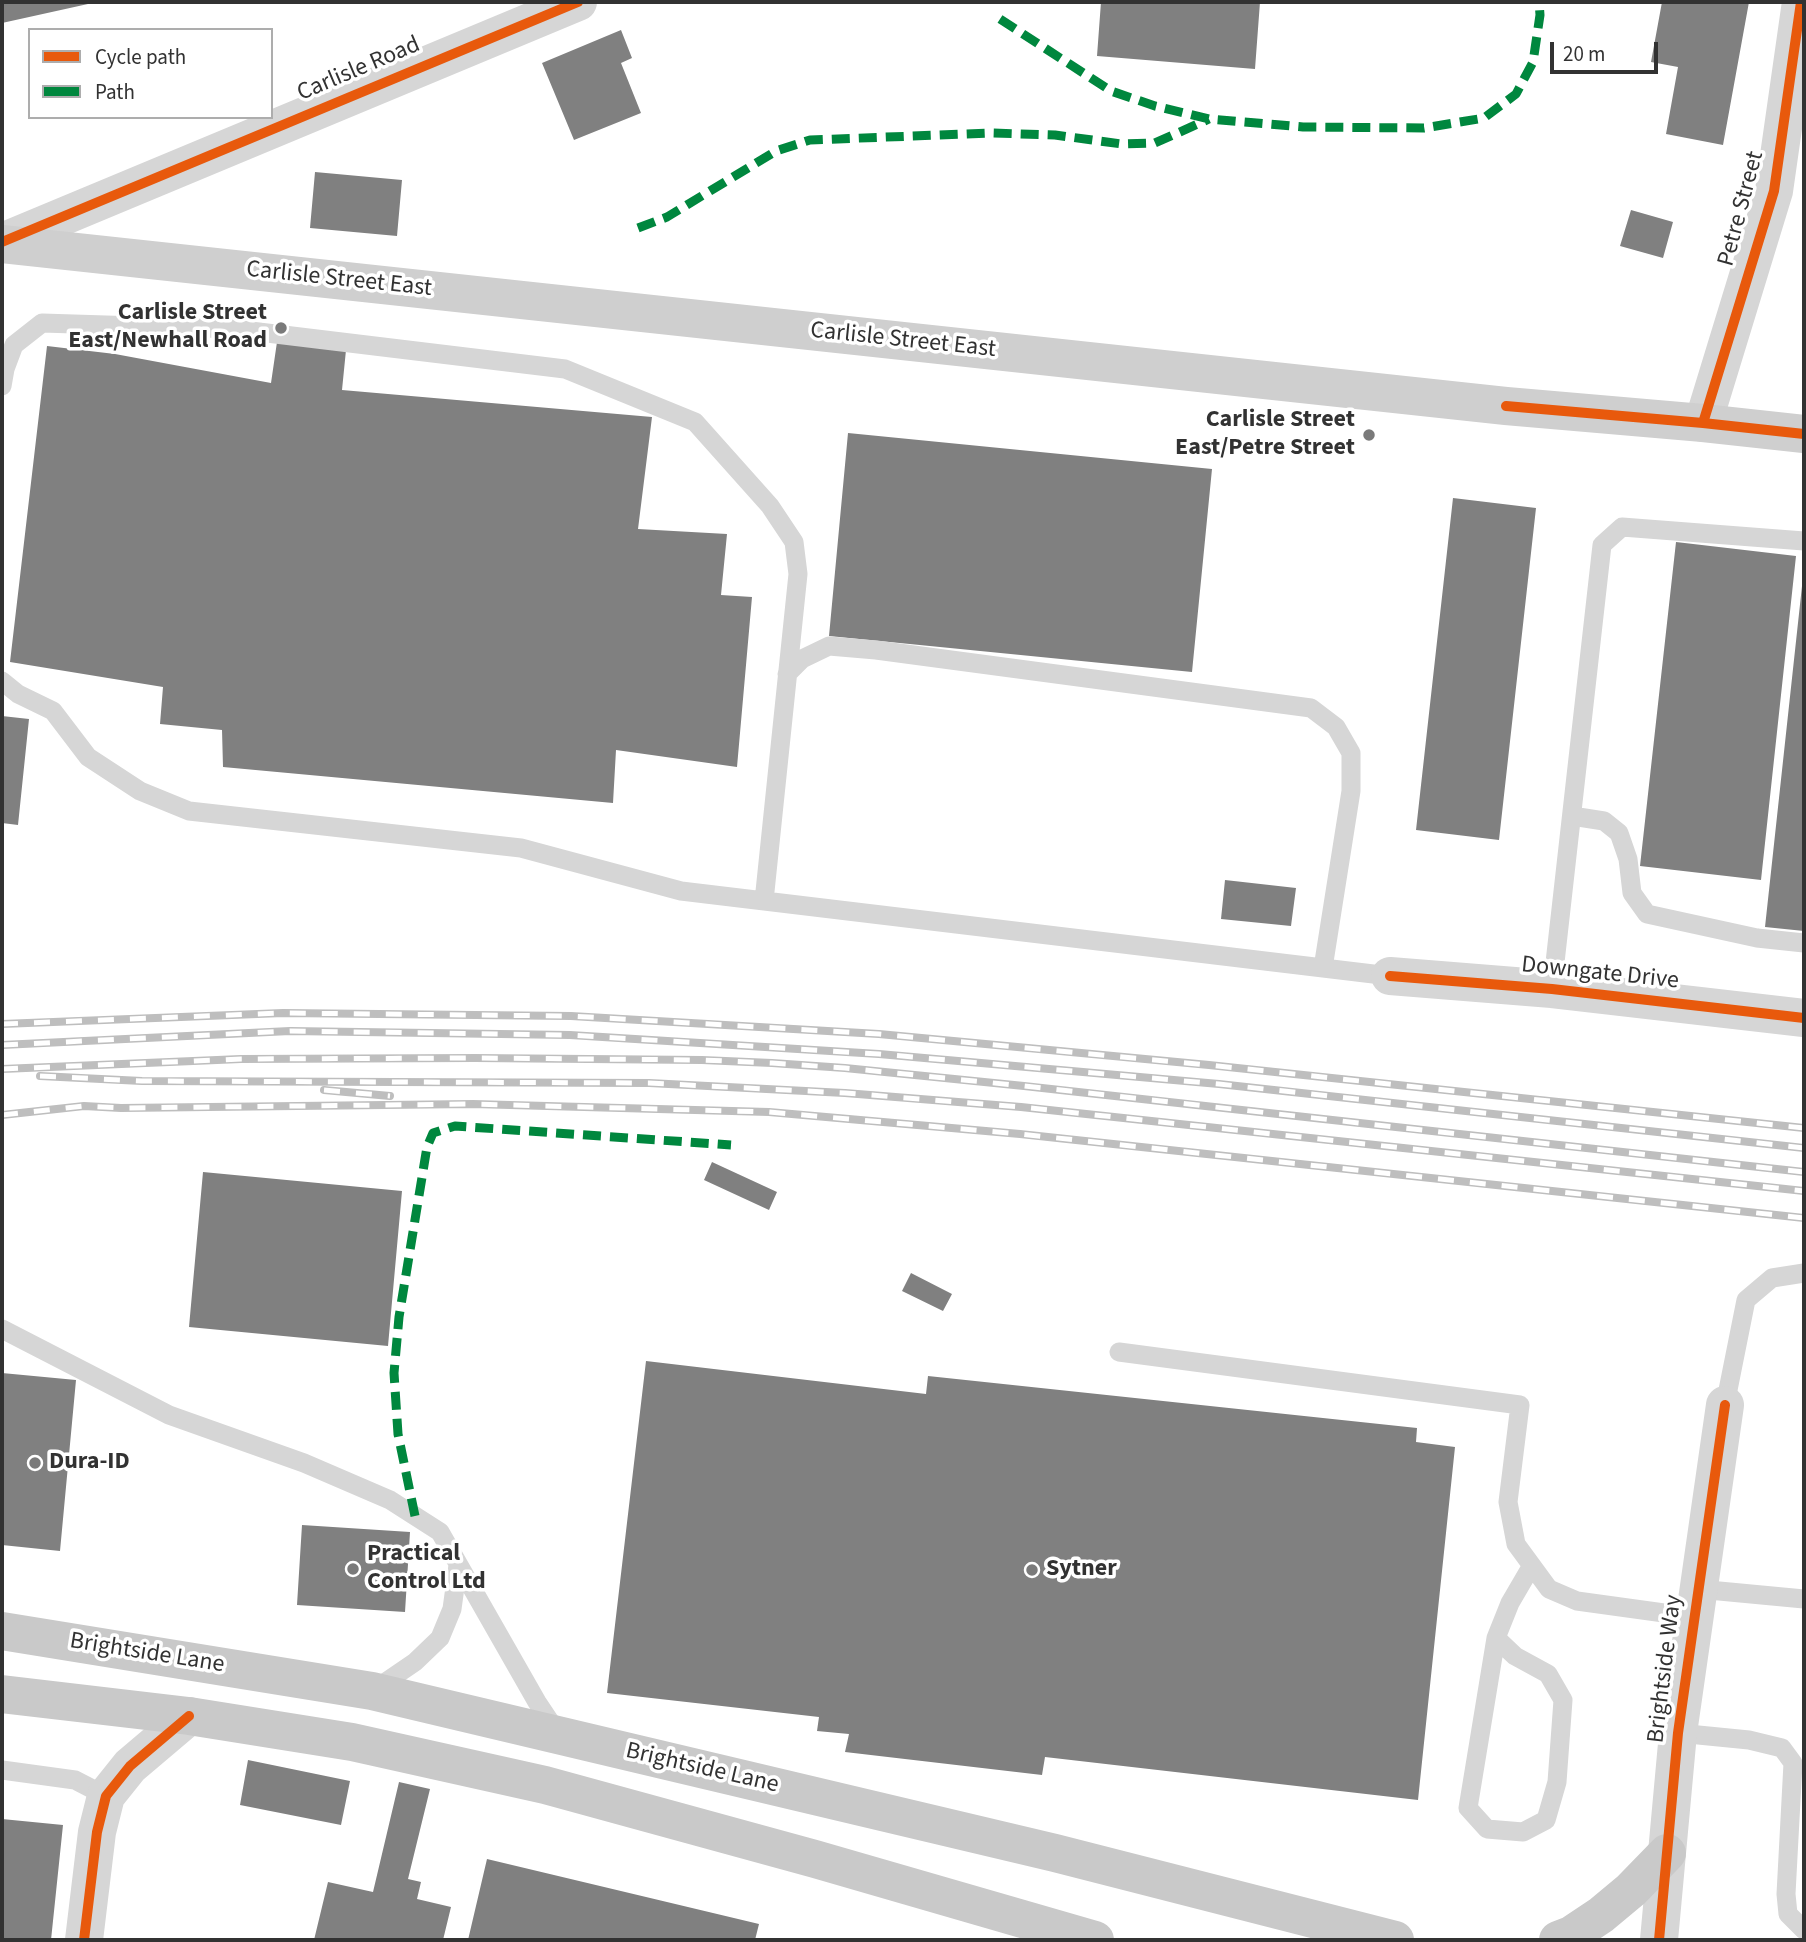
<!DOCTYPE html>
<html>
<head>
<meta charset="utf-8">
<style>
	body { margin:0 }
	#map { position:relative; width:1806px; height:1942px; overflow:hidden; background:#fff; font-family:"Source Sans 3",sans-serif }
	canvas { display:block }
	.frame { position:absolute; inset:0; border:4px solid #323232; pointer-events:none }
	.legend { position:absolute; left:28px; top:28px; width:245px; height:91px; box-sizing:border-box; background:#fff; border:2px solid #adadad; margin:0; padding:9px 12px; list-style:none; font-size:21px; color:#323232 }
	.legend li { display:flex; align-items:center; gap:14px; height:35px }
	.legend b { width:35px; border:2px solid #adadad }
	.scale { position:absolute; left:1550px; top:42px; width:108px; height:32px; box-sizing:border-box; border:4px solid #323232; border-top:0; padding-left:9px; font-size:21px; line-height:24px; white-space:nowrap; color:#323232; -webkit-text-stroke:5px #fff; paint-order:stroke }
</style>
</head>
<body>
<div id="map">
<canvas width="1806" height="1942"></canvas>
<div class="frame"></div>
<ul class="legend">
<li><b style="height:9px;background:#e8590c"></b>Cycle path</li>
<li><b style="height:9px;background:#00873e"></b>Path</li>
</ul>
<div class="scale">20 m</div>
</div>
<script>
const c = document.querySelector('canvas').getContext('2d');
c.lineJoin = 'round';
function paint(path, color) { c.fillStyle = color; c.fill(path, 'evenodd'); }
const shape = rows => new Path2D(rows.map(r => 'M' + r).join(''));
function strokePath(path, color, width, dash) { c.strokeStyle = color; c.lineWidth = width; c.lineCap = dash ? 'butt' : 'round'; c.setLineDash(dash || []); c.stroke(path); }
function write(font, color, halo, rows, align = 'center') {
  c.font = font + ' "Source Sans 3",sans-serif'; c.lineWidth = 7; c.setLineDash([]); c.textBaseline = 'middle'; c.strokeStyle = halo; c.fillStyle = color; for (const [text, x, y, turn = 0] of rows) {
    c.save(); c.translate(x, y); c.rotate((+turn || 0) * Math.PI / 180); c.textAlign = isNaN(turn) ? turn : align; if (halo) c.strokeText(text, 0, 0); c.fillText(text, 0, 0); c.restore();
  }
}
paint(shape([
	[2,2,97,2,2,23],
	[1101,2,1260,2,1255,69,1097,56],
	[1662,2,1749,2,1723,145,1666,134,1678,67,1651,62],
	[621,30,632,58,621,63,641,113,574,140,542,63],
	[315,172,402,180,397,236,310,228],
	[1631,210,1673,222,1663,258,1620,246],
	[277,342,346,350,342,390,652,417,638,529,727,534,721,595,752,597,737,767,616,750,613,803,223,767,222,730,160,724,163,687,10,662,47,346,115,354,271,383],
	[848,433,1212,469,1192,672,829,636],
	[1453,498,1536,508,1499,840,1416,830],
	[1676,542,1796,556,1761,880,1640,866],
	[1802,586,1804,587,1804,931,1765,927],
	[2,716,29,719,18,825,2,823],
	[1225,880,1296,888,1291,926,1221,919],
	[712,1162,777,1192,769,1210,704,1180],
	[203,1172,402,1191,388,1346,189,1327],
	[911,1273,952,1294,943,1311,902,1291],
	[646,1361,926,1394,928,1376,1417,1428,1416,1442,1455,1447,1418,1800,1045,1757,1042,1775,845,1752,849,1734,817,1731,819,1717,607,1693],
	[2,1373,76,1380,60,1551,2,1545],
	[302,1525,410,1532,405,1612,297,1605],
	[248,1760,350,1781,341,1825,240,1805],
	[399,1782,430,1789,408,1879,421,1882,417,1899,451,1907,443,1940,314,1940,328,1882,373,1892],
	[2,1819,63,1825,51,1940,2,1940],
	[487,1859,759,1924,755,1940,468,1940]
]), '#808080');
strokePath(shape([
	[2,386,5,369,14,345,42,323,234,329,565,369,695,422,770,506,794,542,798,574,764,901],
	[787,674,802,659,829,646,876,650,1311,708,1336,727,1351,753,1351,791,1323,968],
	[2,681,18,694,53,711,88,757,140,791,189,811,521,848,681,891,1390,976],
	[1572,816,1604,821,1619,833,1628,859,1632,893,1647,914,1757,938,1804,943],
	[1552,989,1602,545,1622,527,1804,541],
	[2,1329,169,1415,304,1463,390,1500,440,1532,537,1702,557,1732],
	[1119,1352,1520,1405,1508,1502,1516,1544,1549,1589,1577,1601,1693,1617],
	[1725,1405,1746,1300,1772,1278,1804,1273],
	[1698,1589,1804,1599],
	[1496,1638,1515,1656,1548,1674,1563,1700,1557,1782,1546,1820,1523,1832,1487,1829,1468,1808,1496,1638,1510,1603,1531,1567],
	[374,1690,415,1662,440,1638,452,1609,458,1565],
	[1678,1733,1749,1740,1782,1748,1793,1763,1786,1894,1788,1914,1804,1930],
	[2,1770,75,1780,106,1796]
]), '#d6d6d6', 19);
strokePath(shape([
	[2,242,578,2],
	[1703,423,1774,191,1801,2],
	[1390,976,1552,989,1804,1018],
	[84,1940,97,1832,106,1796,130,1766,189,1716],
	[1659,1940,1678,1733,1725,1405]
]), '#d6d6d6', 38);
strokePath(shape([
	[2,244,1506,406,1703,423,1804,434]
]), '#cfcfcf', 38);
strokePath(shape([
	[2,1631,372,1691,1055,1853,1395,1940],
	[2,1694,189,1716,352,1742,545,1785,815,1859,1095,1940],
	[1558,1940,1571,1935,1601,1915,1631,1890,1667,1853]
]), '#c9c9c9', 38);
const rail = shape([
	[2,1024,283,1013,571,1016,879,1034,1209,1065,1804,1128],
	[2,1045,290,1031,570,1035,879,1054,1219,1084,1804,1148],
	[2,1069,241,1059,475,1058,702,1060,772,1063,845,1068,1024,1086,1804,1172],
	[40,1076,142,1081,649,1083,845,1093,1021,1107,1804,1191],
	[324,1090,390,1096],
	[2,1115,84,1106,121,1108,473,1104,769,1112,1020,1134,1804,1218]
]);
strokePath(rail, '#bebebe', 8);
strokePath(rail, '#fff', 5, [16]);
strokePath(shape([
	[1000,19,1111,91,1155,106,1209,119,1303,127,1424,128,1484,118,1516,94,1533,62,1540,15,1539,2],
	[638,228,667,217,776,151,810,140,992,133,1055,135,1122,144,1155,143,1209,119],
	[415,1516,398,1434,394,1373,399,1317,427,1147,433,1133,455,1126,731,1145]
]), '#00873e', 9, [18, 9]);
strokePath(shape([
	[2,242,578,2],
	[1506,406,1703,423,1804,434],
	[1703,423,1774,191,1801,2],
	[1390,976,1552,989,1804,1018],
	[84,1940,97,1832,106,1796,130,1766,189,1716],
	[1659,1940,1678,1733,1725,1405]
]), '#e8590c', 10);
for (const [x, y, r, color] of [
	[281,328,7,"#7a7a7a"],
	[1369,435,7,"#7a7a7a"],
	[35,1463,7,"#7a7a7a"],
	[353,1569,7,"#7a7a7a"],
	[1032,1570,7,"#7a7a7a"]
]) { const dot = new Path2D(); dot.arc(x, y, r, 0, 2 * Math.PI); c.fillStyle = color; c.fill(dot); strokePath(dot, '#fff', 2.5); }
write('24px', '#323232', '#fff', [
	["Carlisle Road",359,70,-23],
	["Petre Street",1742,209,-75],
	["Carlisle Street East",339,280,6],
	["Carlisle Street East",903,341,6],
	["Downgate Drive",1600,974,6],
	["Brightside Lane",147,1654,9],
	["Brightside Way",1666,1669,-83],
	["Brightside Lane",702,1769,13]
]);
write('bold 24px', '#323232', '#fff', [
	["Carlisle Street",267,314,"right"],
	["East/Newhall Road",267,342,"right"],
	["Carlisle Street",1355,421,"right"],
	["East/Petre Street",1355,449,"right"],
	["Dura-ID",49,1463],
	["Practical",367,1555],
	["Control Ltd",367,1583],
	["Sytner",1046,1570]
], 'left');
</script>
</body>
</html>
